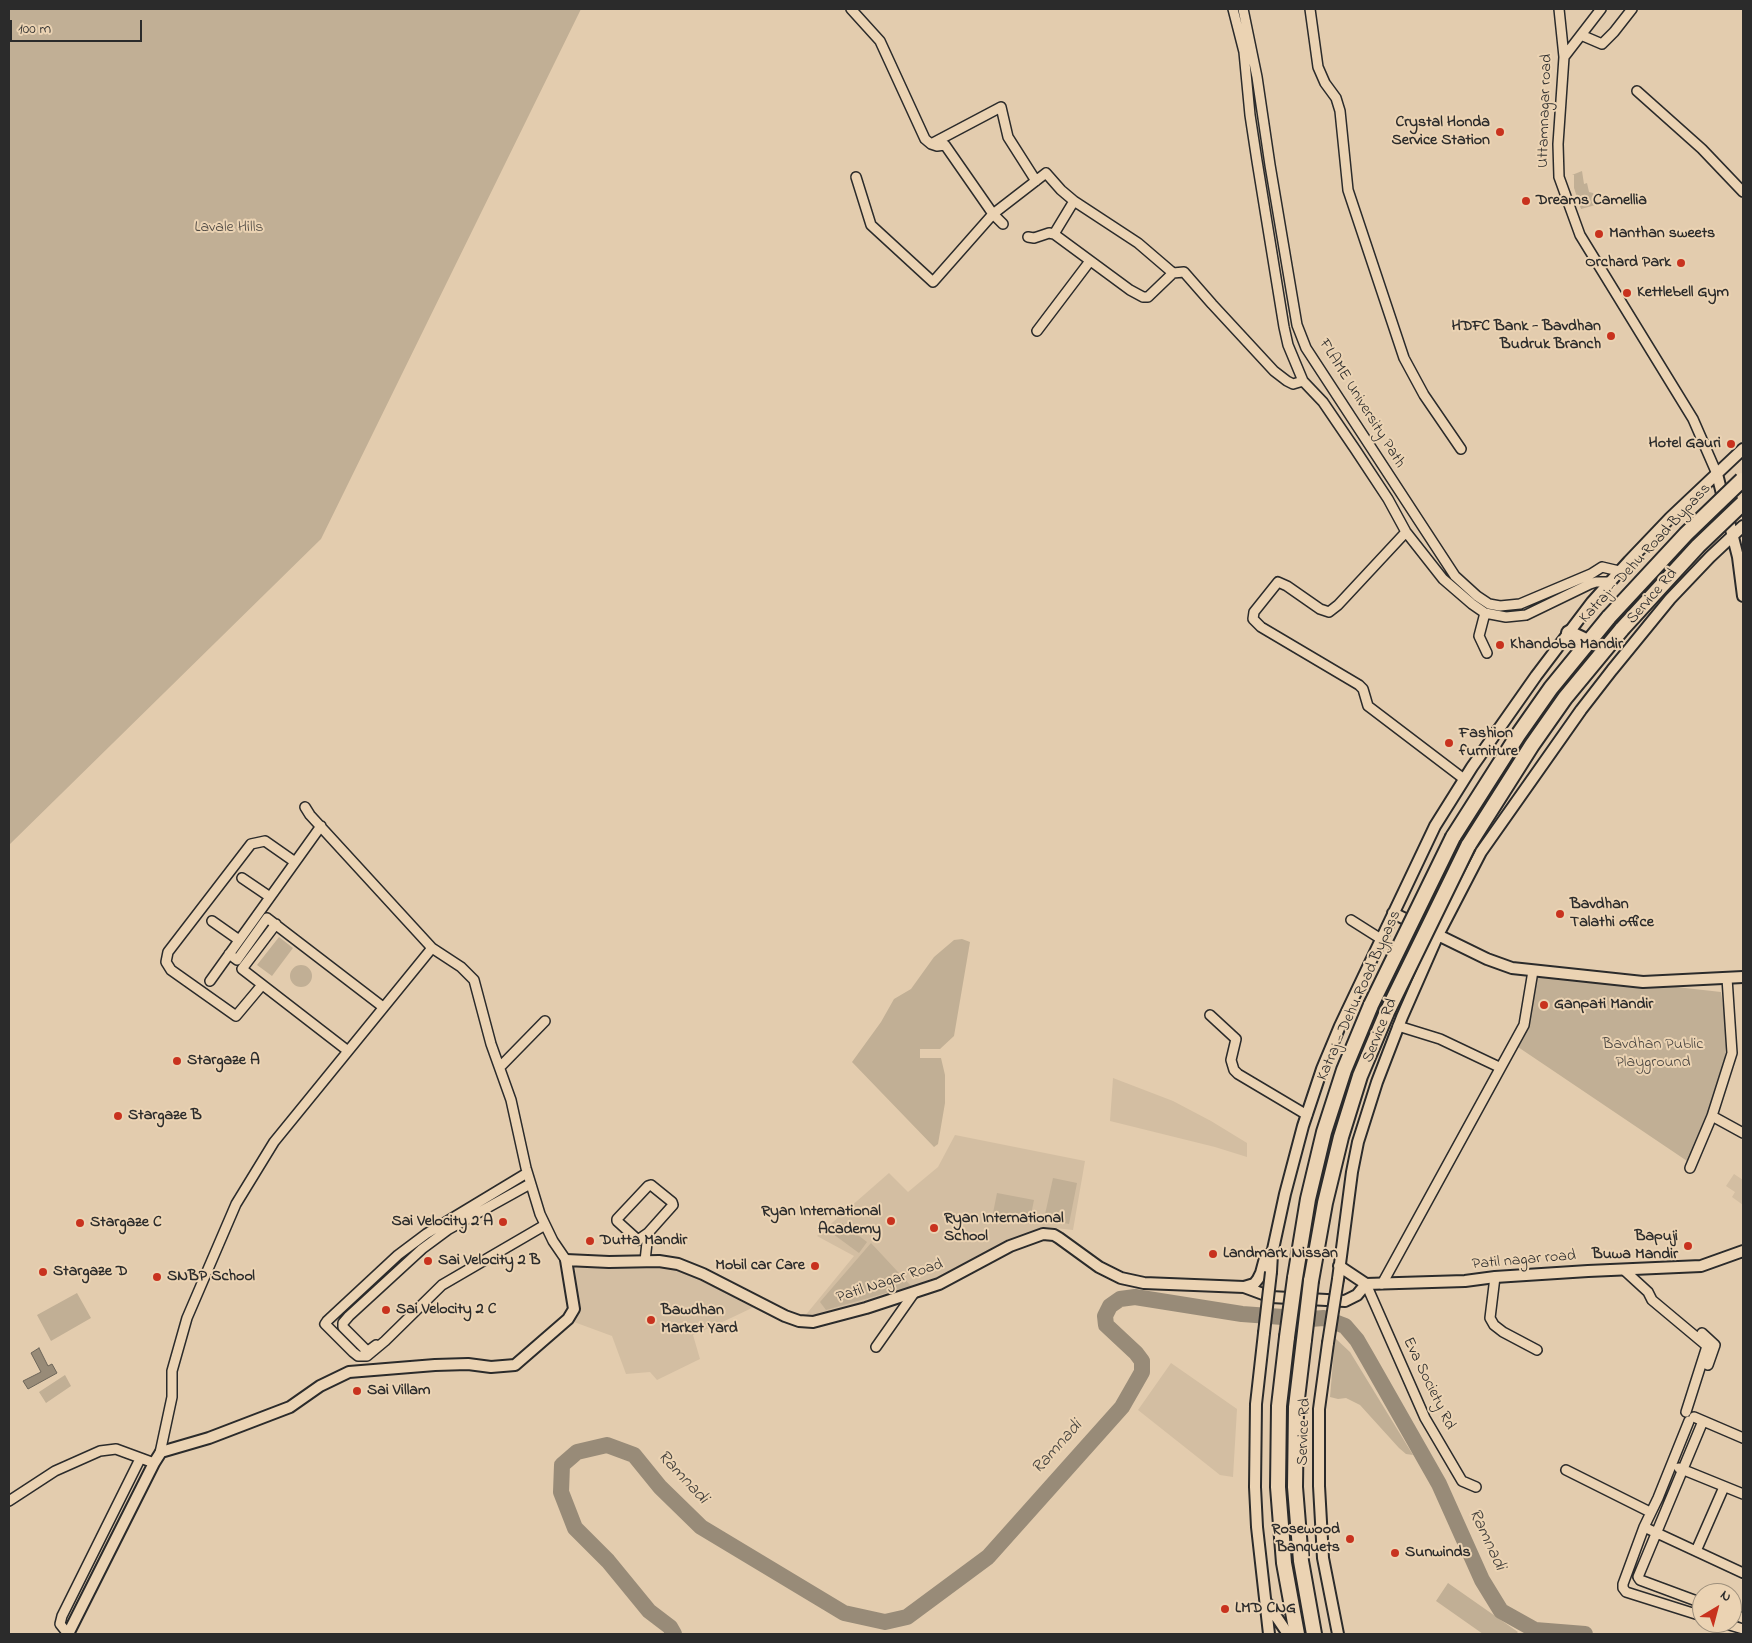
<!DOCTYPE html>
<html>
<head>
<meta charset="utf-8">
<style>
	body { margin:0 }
	#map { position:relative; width:1752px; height:1643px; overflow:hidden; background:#e3ccae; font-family:"Indie Flower",sans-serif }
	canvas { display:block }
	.frame { position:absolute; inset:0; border:10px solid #2b2b2b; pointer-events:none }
	.north { position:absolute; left:1692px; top:1583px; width:50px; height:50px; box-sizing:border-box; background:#ebd3b3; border:1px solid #9e907d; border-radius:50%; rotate:37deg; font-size:14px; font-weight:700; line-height:20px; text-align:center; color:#2b2b2b }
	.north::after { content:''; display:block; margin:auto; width:18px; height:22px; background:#c8321e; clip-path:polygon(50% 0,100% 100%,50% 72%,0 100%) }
	.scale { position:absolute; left:10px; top:20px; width:132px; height:22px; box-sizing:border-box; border:2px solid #2b2b2b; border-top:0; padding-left:6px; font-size:15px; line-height:18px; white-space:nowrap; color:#2b2b2b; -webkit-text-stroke:4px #ebd3b3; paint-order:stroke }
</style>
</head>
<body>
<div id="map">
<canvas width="1752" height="1643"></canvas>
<div class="frame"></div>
<div class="north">N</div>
<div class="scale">100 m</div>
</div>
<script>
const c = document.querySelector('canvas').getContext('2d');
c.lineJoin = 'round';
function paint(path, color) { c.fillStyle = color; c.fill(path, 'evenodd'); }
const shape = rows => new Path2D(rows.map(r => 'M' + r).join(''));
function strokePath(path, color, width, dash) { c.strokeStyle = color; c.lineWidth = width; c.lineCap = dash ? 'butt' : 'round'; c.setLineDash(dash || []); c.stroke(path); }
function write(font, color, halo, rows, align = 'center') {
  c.font = font + ' "Indie Flower",sans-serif'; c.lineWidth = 4; c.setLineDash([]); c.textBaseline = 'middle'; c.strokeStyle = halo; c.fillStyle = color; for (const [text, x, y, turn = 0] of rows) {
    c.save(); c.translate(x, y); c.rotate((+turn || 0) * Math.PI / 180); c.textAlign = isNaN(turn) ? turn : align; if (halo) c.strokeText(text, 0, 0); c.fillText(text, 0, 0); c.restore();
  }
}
paint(shape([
	[1113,1078,1173,1101,1211,1121,1247,1143,1247,1157,1215,1147,1110,1121],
	[955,1135,1085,1161,1073,1230,1046,1227,1036,1230,940,1281,812,1320,804,1317,854,1256,817,1236,889,1173,908,1192,938,1167],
	[1734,1174,1743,1180,1743,1205,1732,1197,1735,1192,1726,1186],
	[645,1263,683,1269,755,1305,754,1307,712,1327,693,1335,700,1359,657,1380,650,1372,626,1374,612,1336,574,1322,578,1303,575,1265],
	[1171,1363,1237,1409,1233,1477,1220,1475,1138,1410]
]), '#d3bea2');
paint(shape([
	[9,9,581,9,321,539,9,845],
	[1582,171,1584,184,1587,183,1589,192,1593,193,1599,204,1581,209,1574,188,1574,175,1572,175],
	[279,937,293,948,272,976,257,965],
	[962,939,970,942,954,1036,940,1049,920,1049,920,1058,941,1058,945,1075,945,1103,938,1144,934,1147,852,1062,881,1022,894,999,911,989,934,957,954,940],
	'290 976a11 11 0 1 1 22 0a11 11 0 1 1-22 0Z',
	[1533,971,1721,992,1727,1032,1724,1073,1693,1165,1518,1047],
	[1053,1178,1077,1183,1069,1224,1044,1219],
	[997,1193,1034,1200,1030,1220,993,1213],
	[842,1223,867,1242,859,1253,833,1234],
	[871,1243,911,1286,826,1310,820,1302],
	[77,1293,91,1318,51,1341,37,1315],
	[1335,1338,1350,1352,1413,1455,1406,1454,1399,1448,1360,1405,1346,1398,1338,1399,1330,1397],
	[65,1375,71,1386,46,1403,39,1392],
	[1448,1583,1518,1632,1516,1634,1483,1634,1436,1601]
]), '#c1af95');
const water = shape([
	[39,1348,48,1366,52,1364,57,1373,28,1389,23,1381,41,1372,31,1353,39,1348]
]);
paint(water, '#988b78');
strokePath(water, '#6c6559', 1);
strokePath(shape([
	[674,1634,670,1627,649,1611,608,1561,575,1528,561,1492,562,1465,577,1452,607,1445,634,1455,660,1487,701,1527,844,1613,885,1622,907,1617,988,1557,1122,1407,1142,1372,1142,1361,1136,1353,1106,1325,1105,1316,1110,1306,1120,1299,1135,1297,1242,1314,1310,1319,1324,1318,1345,1326,1357,1340,1368,1359,1439,1484,1482,1580,1501,1611,1535,1630,1585,1634]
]), '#988b78', 16);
const minor = shape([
	[851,9,880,41,925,139,931,144,937,146,945,145,993,214,1003,224],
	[1233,9,1244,52,1250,115,1257,161,1284,327,1288,345,1303,381,1323,402,1355,449,1388,499,1406,532,1443,579,1472,604,1485,613,1506,617,1526,615,1590,584,1596,582,1609,582],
	[1243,9,1257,77,1270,165,1297,325,1306,348,1455,576,1477,596,1489,604,1500,606,1520,604,1591,574,1602,567],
	[1310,9,1318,67,1325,83,1336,98,1340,111,1348,190,1404,358,1424,395,1461,449],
	[1559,9,1564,57,1558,144,1559,177,1580,235,1693,419,1717,474],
	[1581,35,1602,44,1614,32,1632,9],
	[1564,57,1601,9],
	[1637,91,1702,149,1743,192],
	[931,144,1001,107,1008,137,1036,181],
	[856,177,871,225,933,282,993,214,1046,173,1061,190,1074,201],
	[1054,234,1074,201,1138,243,1173,273],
	[1028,237,1034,238,1049,233,1054,234,1130,290,1143,297,1148,297,1173,273,1184,272,1212,304,1274,371,1287,381,1293,384,1303,381],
	[1037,331,1090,261],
	[1406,532,1338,605,1329,612,1320,609,1287,586,1278,582,1254,612,1253,619,1261,627,1359,685,1363,689,1368,706,1372,709,1464,779],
	[1602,567,1619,571],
	[1485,613,1479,636,1487,653],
	[305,807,310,815,432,948,461,967,474,980,491,1044,511,1100,526,1168,540,1214,553,1241,566,1260],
	[242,878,270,897],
	[1351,920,1381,939],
	[212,921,239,940],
	[276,924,242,969,348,1051],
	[229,954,237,960,267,918,383,1007],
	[210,981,321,826],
	[262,985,236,1016,171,970,166,962,168,952,251,844,265,841,295,862],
	[1210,1015,1236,1039,1231,1060,1234,1070,1238,1074,1307,1115],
	[1398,1026,1440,1039,1499,1067],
	[500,1067,545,1021],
	[1712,1116,1743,1133],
	[1690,1168,1712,1116,1732,1053,1727,978],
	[527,1173,426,1234,398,1255,327,1321,325,1324,353,1352,358,1356,367,1356,385,1341,442,1285,545,1225],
	[651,1185,672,1202,673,1205,648,1233,638,1240,617,1221,617,1219,648,1186,651,1185],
	[645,1261,648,1233],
	[1624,1270,1648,1292,1652,1300,1707,1346,1686,1412],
	[1495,1277,1490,1318,1494,1325,1503,1332,1537,1350],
	[1366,1284,1425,1418,1462,1481,1476,1487],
	[1382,1284,1524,1025,1533,971],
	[1702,1333,1715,1345,1708,1365],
	[376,1345,368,1351,365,1349,343,1327,343,1323,349,1316,422,1249,449,1229,530,1184],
	[876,1347,914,1293],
	[1694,1417,1743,1438],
	[1689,1421,1658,1498,1644,1527,1623,1584,1623,1588,1626,1592,1702,1616],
	[160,1453,172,1397,172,1371,187,1318,236,1204,274,1142,432,948],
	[1679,1468,1743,1494],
	[1566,1470,1650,1512],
	[9,1501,55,1471,100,1451,116,1449,154,1463],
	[1644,1527,1743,1573],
	[1696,1551,1724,1487],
	[1702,1603,1640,1580,1638,1577,1703,1421],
	[1732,1614,1743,1618],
	[1723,1623,1743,1629],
	[68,1634,60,1624,62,1616,140,1459]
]);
const tertiary = shape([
	[1717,474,1738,557,1743,560],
	[1738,557,1743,596],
	[1393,913,1487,959,1512,968,1643,982,1743,977],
	[1339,1266,1366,1284,1465,1281,1495,1277,1588,1271,1701,1266,1743,1251],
	[1271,1272,1272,1254,1285,1194,1303,1126,1322,1069,1340,1026,1435,826,1472,767,1536,676,1592,602,1629,561,1670,518,1743,449],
	[1338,1279,1352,1172,1358,1142,1377,1082,1402,1017,1438,935,1481,852,1581,710,1612,670,1670,599,1710,557,1743,526],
	[1244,1287,1271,1297,1345,1301,1357,1295,1366,1284],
	[1264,1333,1256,1404,1255,1487,1257,1527,1269,1634],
	[1328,1343,1319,1409,1319,1486,1323,1558,1338,1634],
	[1267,1603,1288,1634],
	[68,1634,154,1463,161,1452,209,1438,290,1407,320,1386,349,1372,435,1365,468,1364,491,1367,515,1365,568,1319,574,1309,566,1260,609,1262,659,1261,678,1264,703,1274,785,1316,799,1321,813,1322,866,1308,939,1284,1010,1246,1043,1234,1054,1235,1059,1238,1099,1267,1121,1278,1144,1283,1244,1287,1254,1284,1258,1279,1261,1273,1265,1258,1267,1255,1272,1254]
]);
const trunk = shape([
	[1569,633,1588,642],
	[1453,837,1518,735,1551,688,1609,617],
	[1468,846,1532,745,1565,698,1622,629],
	[1295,1278,1308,1199,1324,1132,1344,1070,1371,1005],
	[1311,1281,1325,1203,1341,1137,1360,1076,1387,1012],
	[1287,1337,1279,1406,1278,1487,1284,1563,1297,1634],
	[1304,1340,1296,1407,1295,1487,1301,1561,1314,1634]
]);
strokePath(minor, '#2b2b2b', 12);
strokePath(tertiary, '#2b2b2b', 14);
strokePath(trunk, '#2b2b2b', 18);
strokePath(minor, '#ebd3b3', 9);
strokePath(tertiary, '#ebd3b3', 10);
strokePath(trunk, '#ebd3b3', 14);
const tertiaryBridge = shape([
	[1264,1333,1271,1272],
	[1328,1343,1338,1279]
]);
const trunkBridge = shape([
	[1609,617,1686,534,1742,480],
	[1622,629,1698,546,1743,503],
	[1371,1005,1453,837],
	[1387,1012,1468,846],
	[1287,1337,1295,1278],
	[1304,1340,1311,1281]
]);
strokePath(tertiaryBridge, '#2b2b2b', 14, []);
strokePath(trunkBridge, '#2b2b2b', 18, []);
strokePath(tertiaryBridge, '#ebd3b3', 10);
strokePath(trunkBridge, '#ebd3b3', 14);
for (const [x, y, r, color] of [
	[1500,132,5,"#c8321e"],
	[1526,201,5,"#c8321e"],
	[1599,234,5,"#c8321e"],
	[1681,263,5,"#c8321e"],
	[1627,293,5,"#c8321e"],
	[1611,336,5,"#c8321e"],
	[1731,444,5,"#c8321e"],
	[1500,645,5,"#c8321e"],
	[1449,743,5,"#c8321e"],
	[1560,914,5,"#c8321e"],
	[1544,1005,5,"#c8321e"],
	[177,1061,5,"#c8321e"],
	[118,1116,5,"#c8321e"],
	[891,1221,5,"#c8321e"],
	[503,1222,5,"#c8321e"],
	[80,1223,5,"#c8321e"],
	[934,1228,5,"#c8321e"],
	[590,1241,5,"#c8321e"],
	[1688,1246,5,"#c8321e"],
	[1213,1254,5,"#c8321e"],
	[428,1261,5,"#c8321e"],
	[815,1266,5,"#c8321e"],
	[43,1272,5,"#c8321e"],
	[157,1277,5,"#c8321e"],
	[386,1310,5,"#c8321e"],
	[651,1320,5,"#c8321e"],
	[357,1391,5,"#c8321e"],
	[1350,1539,5,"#c8321e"],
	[1395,1553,5,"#c8321e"],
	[1225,1609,5,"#c8321e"]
]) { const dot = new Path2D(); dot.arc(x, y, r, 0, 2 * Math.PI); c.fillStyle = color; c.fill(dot); strokePath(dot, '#ebd3b3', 2); }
write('16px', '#2b2b2b', '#ebd3b3', [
	["Uttamnagar road",1546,111,-88],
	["FLAME University Path",1361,404,58],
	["Katraj - Dehu Road Bypass",1646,554,-47],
	["Service Rd",1653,597,-49],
	["Katraj - Dehu Road Bypass",1360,996,-66],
	["Service Rd",1381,1031,-68],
	["Patil nagar road",1524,1261,-5],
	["Patil Nagar Road",890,1282,-18],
	["Eva Society Rd",1428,1384,64],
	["Service Rd",1305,1432,-88]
]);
write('bold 16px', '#2b2b2b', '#ebd3b3', [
	["Crystal Honda",1490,123,"right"],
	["Service Station",1490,141,"right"],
	["Dreams Camellia",1536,201],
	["Manthan sweets",1609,234],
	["Orchard Park",1671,263,"right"],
	["Kettlebell Gym",1637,293],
	["HDFC Bank - Bavdhan",1601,327,"right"],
	["Budruk Branch",1601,345,"right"],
	["Hotel Gauri",1721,444,"right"],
	["Khandoba Mandir",1510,645],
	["Fashion",1459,734],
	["furniture",1459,752],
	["Bavdhan",1570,905],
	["Talathi office",1570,923],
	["Ganpati Mandir",1554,1005],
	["Stargaze A",187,1061],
	["Stargaze B",128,1116],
	["Ryan International",881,1212,"right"],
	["Academy",881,1230,"right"],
	["Ryan International",944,1219],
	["School",944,1237],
	["Sai Velocity 2 A",493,1222,"right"],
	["Stargaze C",90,1223],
	["Bapuji",1678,1237,"right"],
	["Buwa Mandir",1678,1255,"right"],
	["Dutta Mandir",600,1241],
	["Landmark Nissan",1223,1254],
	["Sai Velocity 2 B",438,1261],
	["Mobil car Care",805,1266,"right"],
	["Stargaze D",53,1272],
	["SNBP School",167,1277],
	["Sai Velocity 2 C",396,1310],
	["Bawdhan",661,1311],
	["Market Yard",661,1329],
	["Sai Villam",367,1391],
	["Rosewood",1340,1530,"right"],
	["Banquets",1340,1548,"right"],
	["Sunwinds",1405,1553],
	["LMD CNG",1235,1609]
], 'left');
write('16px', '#494540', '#ebd3b3', [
	["Lavale Hills",229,228],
	["Bavdhan Public",1653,1045],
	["Playground",1653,1063]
]);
write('italic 18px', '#46433e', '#ebd3b3', [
	["Ramnadi",1058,1448,-48],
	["Ramnadi",682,1478,47],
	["Ramnadi",1486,1540,65]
]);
</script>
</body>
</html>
